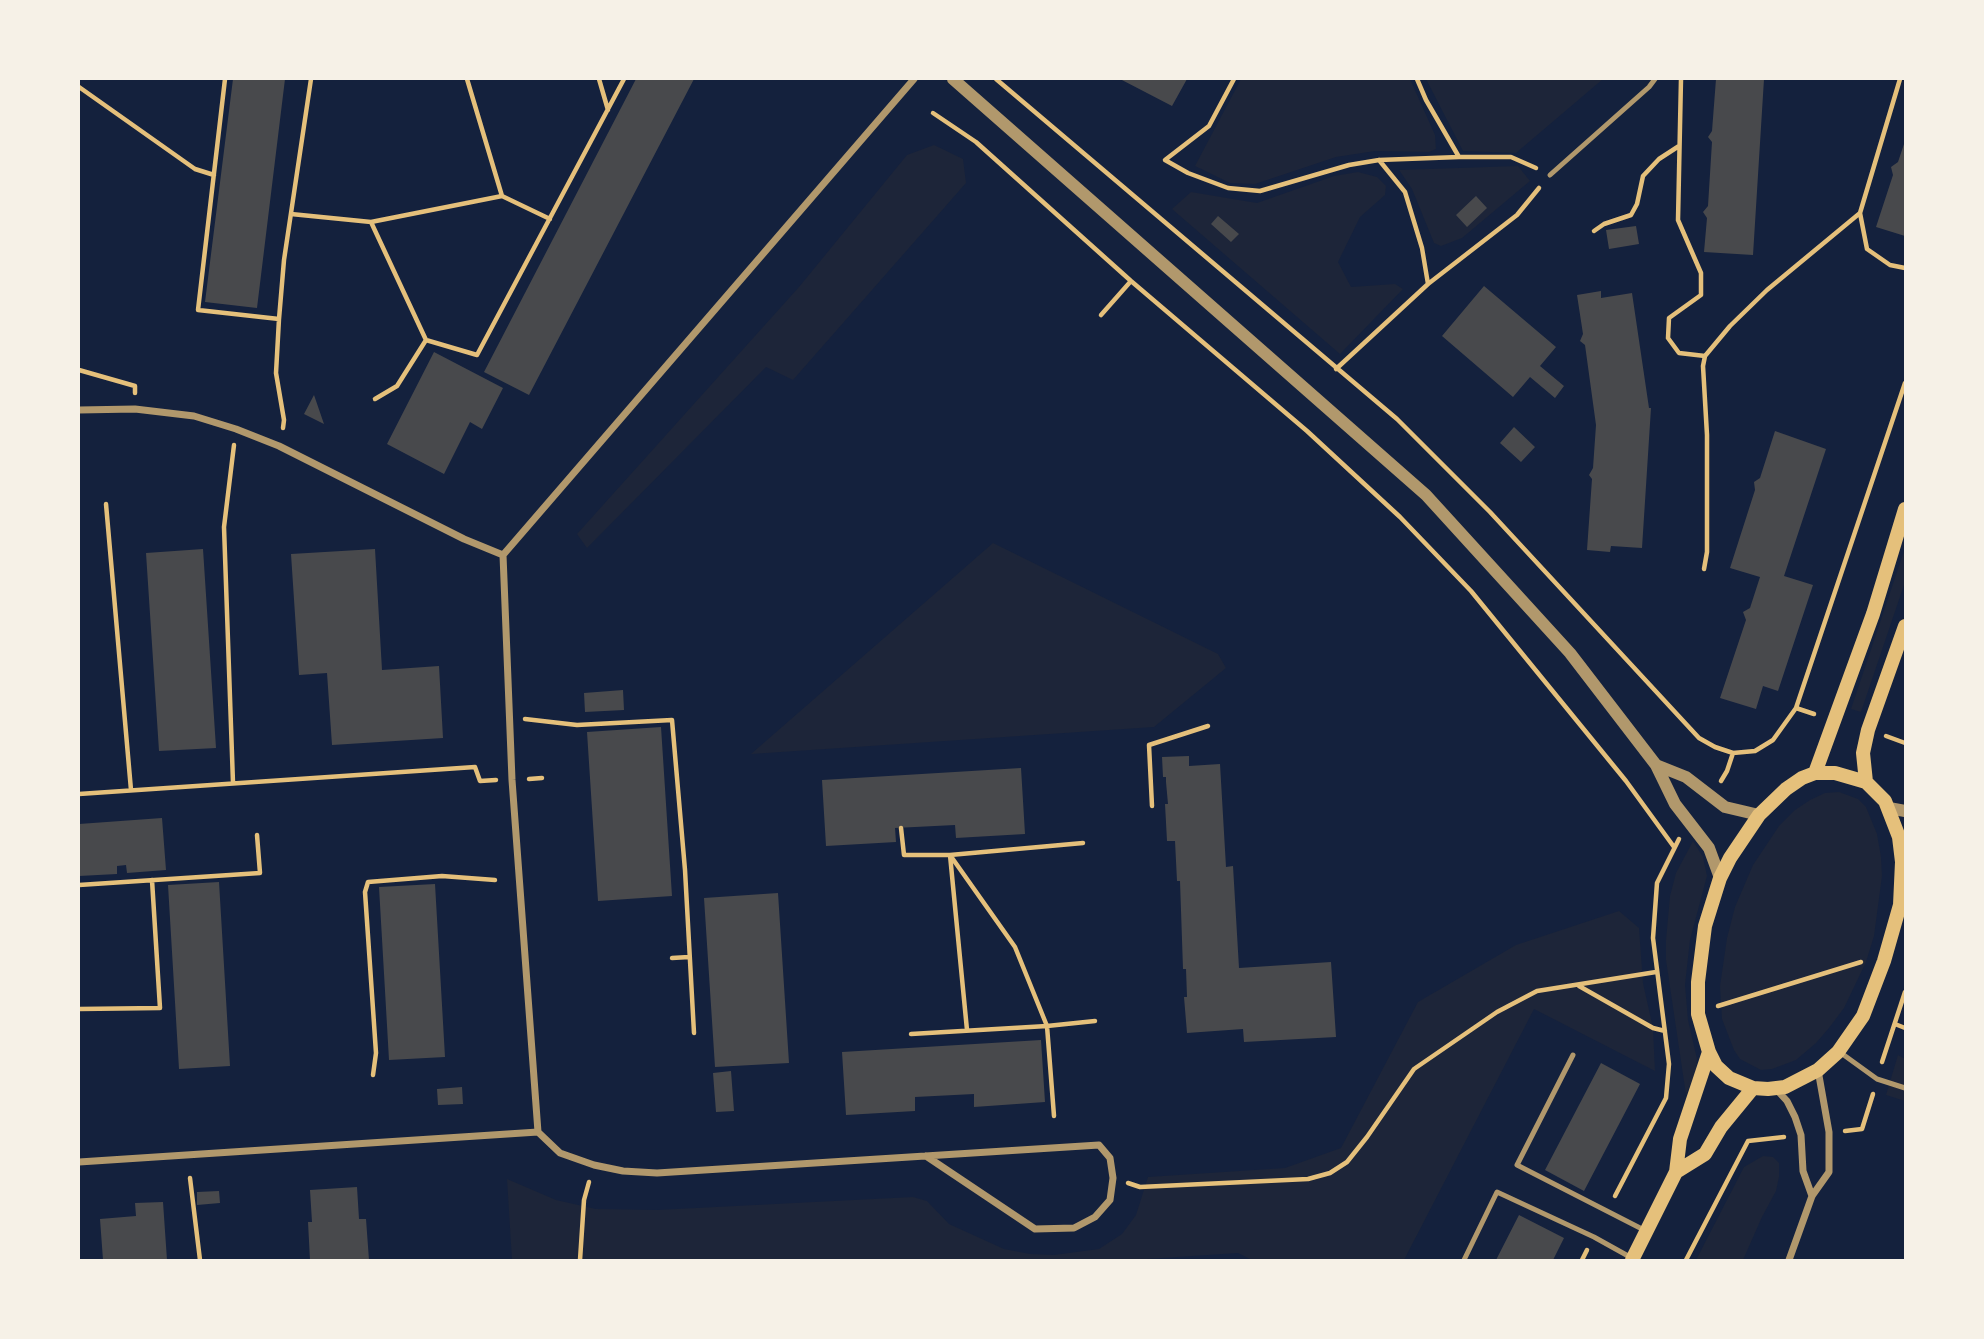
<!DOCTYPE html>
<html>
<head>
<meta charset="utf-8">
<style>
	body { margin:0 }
	#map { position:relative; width:1984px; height:1339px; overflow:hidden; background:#14213d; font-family:"PT Sans",sans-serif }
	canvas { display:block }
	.frame { position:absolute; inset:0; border:80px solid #f6f1e7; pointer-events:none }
</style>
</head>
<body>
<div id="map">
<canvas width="1984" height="1339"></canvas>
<div class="frame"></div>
</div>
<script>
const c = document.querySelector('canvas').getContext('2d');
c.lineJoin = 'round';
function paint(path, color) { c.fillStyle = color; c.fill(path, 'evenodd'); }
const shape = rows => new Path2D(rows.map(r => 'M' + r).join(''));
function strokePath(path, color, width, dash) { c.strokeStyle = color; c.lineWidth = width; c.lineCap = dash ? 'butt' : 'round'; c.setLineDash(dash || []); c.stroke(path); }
paint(shape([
	[1241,79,1410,79,1435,135,1436,149,1429,152,1375,151,1336,157,1255,184,1230,183,1195,166],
	[1426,79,1603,79,1516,153,1463,151],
	[934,145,963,159,966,183,793,380,766,367,587,548,577,534,799,287,907,155],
	[1518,166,1530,181,1462,238,1441,246,1434,243,1412,189,1399,170],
	[1358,172,1377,177,1386,186,1385,195,1360,217,1338,262,1351,287,1395,284,1403,289,1340,354,1172,209,1191,192,1257,203,1334,176],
	[993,543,1218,654,1226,668,1154,727,751,754],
	[1905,548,1905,582,1861,712,1851,709],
	[1839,792,1858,799,1866,807,1877,834,1881,857,1882,876,1874,936,1866,962,1844,1008,1829,1028,1816,1043,1796,1060,1772,1069,1761,1070,1740,1059,1734,1050,1722,1019,1720,986,1727,938,1735,907,1753,865,1779,826,1795,810,1810,800,1825,793],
	[1693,841,1703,857,1707,876,1690,940,1685,985,1688,1020,1697,1059,1696,1071,1686,1095,1666,960,1666,940,1670,896,1676,873],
	[1619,911,1639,928,1643,983,1653,1028,1655,1071,1534,1009,1404,1260,1252,1260,1238,1253,1132,1260,512,1260,507,1179,556,1200,596,1209,657,1210,913,1197,927,1201,949,1224,1004,1249,1030,1254,1054,1255,1099,1249,1122,1234,1136,1215,1148,1177,1285,1168,1341,1148,1418,1002,1516,945],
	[1898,1055,1905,1059,1905,1101,1886,1095],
	[1763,1156,1773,1157,1779,1163,1779,1177,1776,1191,1762,1217,1743,1260,1696,1260,1744,1167]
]), '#1d2539');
paint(shape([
	[233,79,285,79,257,308,205,302],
	[636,79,694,79,529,395,484,372],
	[1120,79,1187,79,1172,106],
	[1716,79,1764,79,1753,255,1704,252,1707,218,1703,212,1708,206,1712,142,1708,137,1712,131],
	[1905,141,1905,236,1876,227,1893,175,1891,167,1898,162],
	[1476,196,1487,208,1467,227,1456,215],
	[1218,216,1239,234,1231,242,1211,224],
	[1636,226,1639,244,1609,249,1606,230],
	[1484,286,1556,347,1540,366,1564,386,1555,398,1530,377,1513,397,1442,336],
	[1601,291,1601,298,1632,293,1649,408,1651,408,1642,548,1611,546,1610,552,1587,550,1592,479,1589,475,1593,468,1596,425,1585,345,1580,341,1583,334,1577,295],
	[434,352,503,388,482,429,470,422,444,474,387,444],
	[314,395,324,424,304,414],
	[1514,427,1535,447,1521,462,1500,443],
	[1775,431,1826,449,1784,576,1813,585,1778,691,1763,686,1756,709,1720,698,1746,620,1743,612,1750,608,1760,577,1730,568,1755,490,1754,482,1760,478],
	[203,549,216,748,159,751,146,553],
	[375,549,382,670,439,666,443,738,332,745,327,673,299,675,291,554],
	[623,690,624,710,585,712,584,693],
	[661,727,672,896,598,901,587,732],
	[1189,756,1189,766,1220,764,1226,867,1233,866,1239,968,1331,962,1336,1037,1244,1042,1243,1029,1187,1033,1184,997,1187,997,1186,969,1183,969,1180,881,1177,881,1175,841,1167,841,1165,804,1168,804,1166,782,1166,777,1163,777,1162,757],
	[1021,768,1025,834,956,838,955,825,895,828,896,842,826,846,822,780],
	[162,818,166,870,127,873,126,865,117,866,117,874,79,876,79,824],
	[219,882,230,1066,179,1069,168,885],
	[435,884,445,1057,389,1060,379,887],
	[778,893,789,1063,715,1067,704,898],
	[1041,1040,1045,1102,974,1107,974,1094,915,1097,915,1111,846,1115,842,1052],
	[1601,1063,1640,1084,1584,1191,1545,1170],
	[731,1071,734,1111,716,1112,713,1073],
	[462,1087,463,1104,438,1105,437,1089],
	[357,1187,359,1219,366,1219,369,1260,310,1260,308,1222,312,1222,310,1190],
	[219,1191,220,1203,197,1205,197,1192],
	[163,1202,167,1260,103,1260,100,1219,136,1216,135,1203],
	[1519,1215,1564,1238,1553,1260,1496,1260]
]), '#48494c');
strokePath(shape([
	[225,79,198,310,279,319],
	[467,79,502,196,550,219],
	[599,79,608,110],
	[996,79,1397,419,1490,512,1699,738,1715,747,1733,753,1755,751,1773,740,1796,708,1905,383],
	[1234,79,1209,126,1165,160,1188,173,1228,188,1260,191,1349,165,1379,160,1459,157,1511,157,1536,168],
	[1417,79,1426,100,1459,157],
	[1681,79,1678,220,1701,273,1701,295,1669,318,1668,338,1679,353,1705,356],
	[79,87,195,169,214,175],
	[933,113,976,142,1131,281,1307,431,1400,517,1471,591,1626,781,1674,847],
	[1379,160,1405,192,1422,248,1428,284],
	[1860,213,1867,249,1890,265,1905,268],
	[291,214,371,222,502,196],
	[371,222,426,340,477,355,624,79],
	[1594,231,1604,224,1631,215,1637,204,1643,176,1659,159,1679,146],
	[1101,315,1131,281],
	[1336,369,1428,284,1517,215,1539,188],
	[79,370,135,386,135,393],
	[375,399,397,386,426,340],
	[283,428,284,420,276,373,279,319,284,260,311,79],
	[106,504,131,790],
	[1704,569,1707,552,1707,435,1703,366,1705,356,1730,326,1767,290,1860,213,1900,79],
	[1796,708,1814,714],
	[525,719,577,725,672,720,685,870,694,1033],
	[1886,736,1905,743],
	[529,779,542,778],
	[1721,781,1727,771,1733,753],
	[233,783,224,527,234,445],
	[79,794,475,767,480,781,496,780],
	[1152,806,1149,745,1208,726],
	[901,828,904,855,950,855,1083,843],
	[79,885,260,873,257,835],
	[672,958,689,957],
	[1579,986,1653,1028,1665,1031],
	[1718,1006,1861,962],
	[79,1009,160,1008,152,880],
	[1895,1024,1905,1028],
	[967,1030,950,855,1015,947,1047,1026,1095,1021],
	[911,1034,1047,1026,1054,1116],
	[1882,1062,1905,992],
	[373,1075,376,1053,365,892,368,882,442,876,495,880],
	[1845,1131,1862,1129,1873,1094],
	[190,1178,200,1260],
	[1128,1183,1140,1187,1308,1179,1330,1173,1347,1162,1367,1137,1414,1069,1497,1012,1537,991,1656,972],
	[1615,1196,1666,1098,1669,1064,1653,938,1657,883,1679,839],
	[580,1260,584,1200,589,1182],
	[1582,1260,1587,1250],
	[1686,1260,1748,1141,1784,1137]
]), '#e5c07b', 4.5);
strokePath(shape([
	[1550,175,1649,87,1655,79],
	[1841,1053,1877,1079,1905,1088],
	[1573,1055,1517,1165,1644,1230],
	[1464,1260,1497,1192,1594,1237,1630,1257]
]), '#b1986c', 5);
strokePath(shape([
	[79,410,135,409,194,416,236,429,279,446,464,539,503,555],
	[1775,1088,1787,1101,1795,1117,1801,1135,1803,1171,1812,1196],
	[538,1132,512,780,503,555,914,79],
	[538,1132,560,1153,594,1165,623,1171,657,1173,1099,1145,1110,1158,1113,1178,1110,1200,1095,1217,1074,1228,1035,1229,926,1156],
	[79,1162,538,1132],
	[1789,1260,1812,1196,1829,1172,1829,1132,1818,1070]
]), '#b1986c', 7);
strokePath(shape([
	[953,79,1426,495,1570,653,1656,765,1675,804,1709,848,1720,878],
	[1656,765,1686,777,1725,807,1759,815],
	[1889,808,1905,811]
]), '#b1986c', 12);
strokePath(shape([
	[1815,773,1835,773,1866,782,1885,801,1899,837,1902,862,1900,905,1884,961,1863,1016,1838,1052,1818,1070,1785,1087,1768,1089,1753,1088,1729,1078,1716,1066,1709,1052,1698,1014,1698,982,1705,926,1720,878,1730,858,1759,815,1786,789,1802,778,1815,773],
	[1815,773,1873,614,1905,509],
	[1866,782,1863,753,1868,730,1905,626],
	[1676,1172,1705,1154,1721,1127,1753,1088],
	[1632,1260,1676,1172,1680,1139,1709,1052]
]), '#e5c07b', 14);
</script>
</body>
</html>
